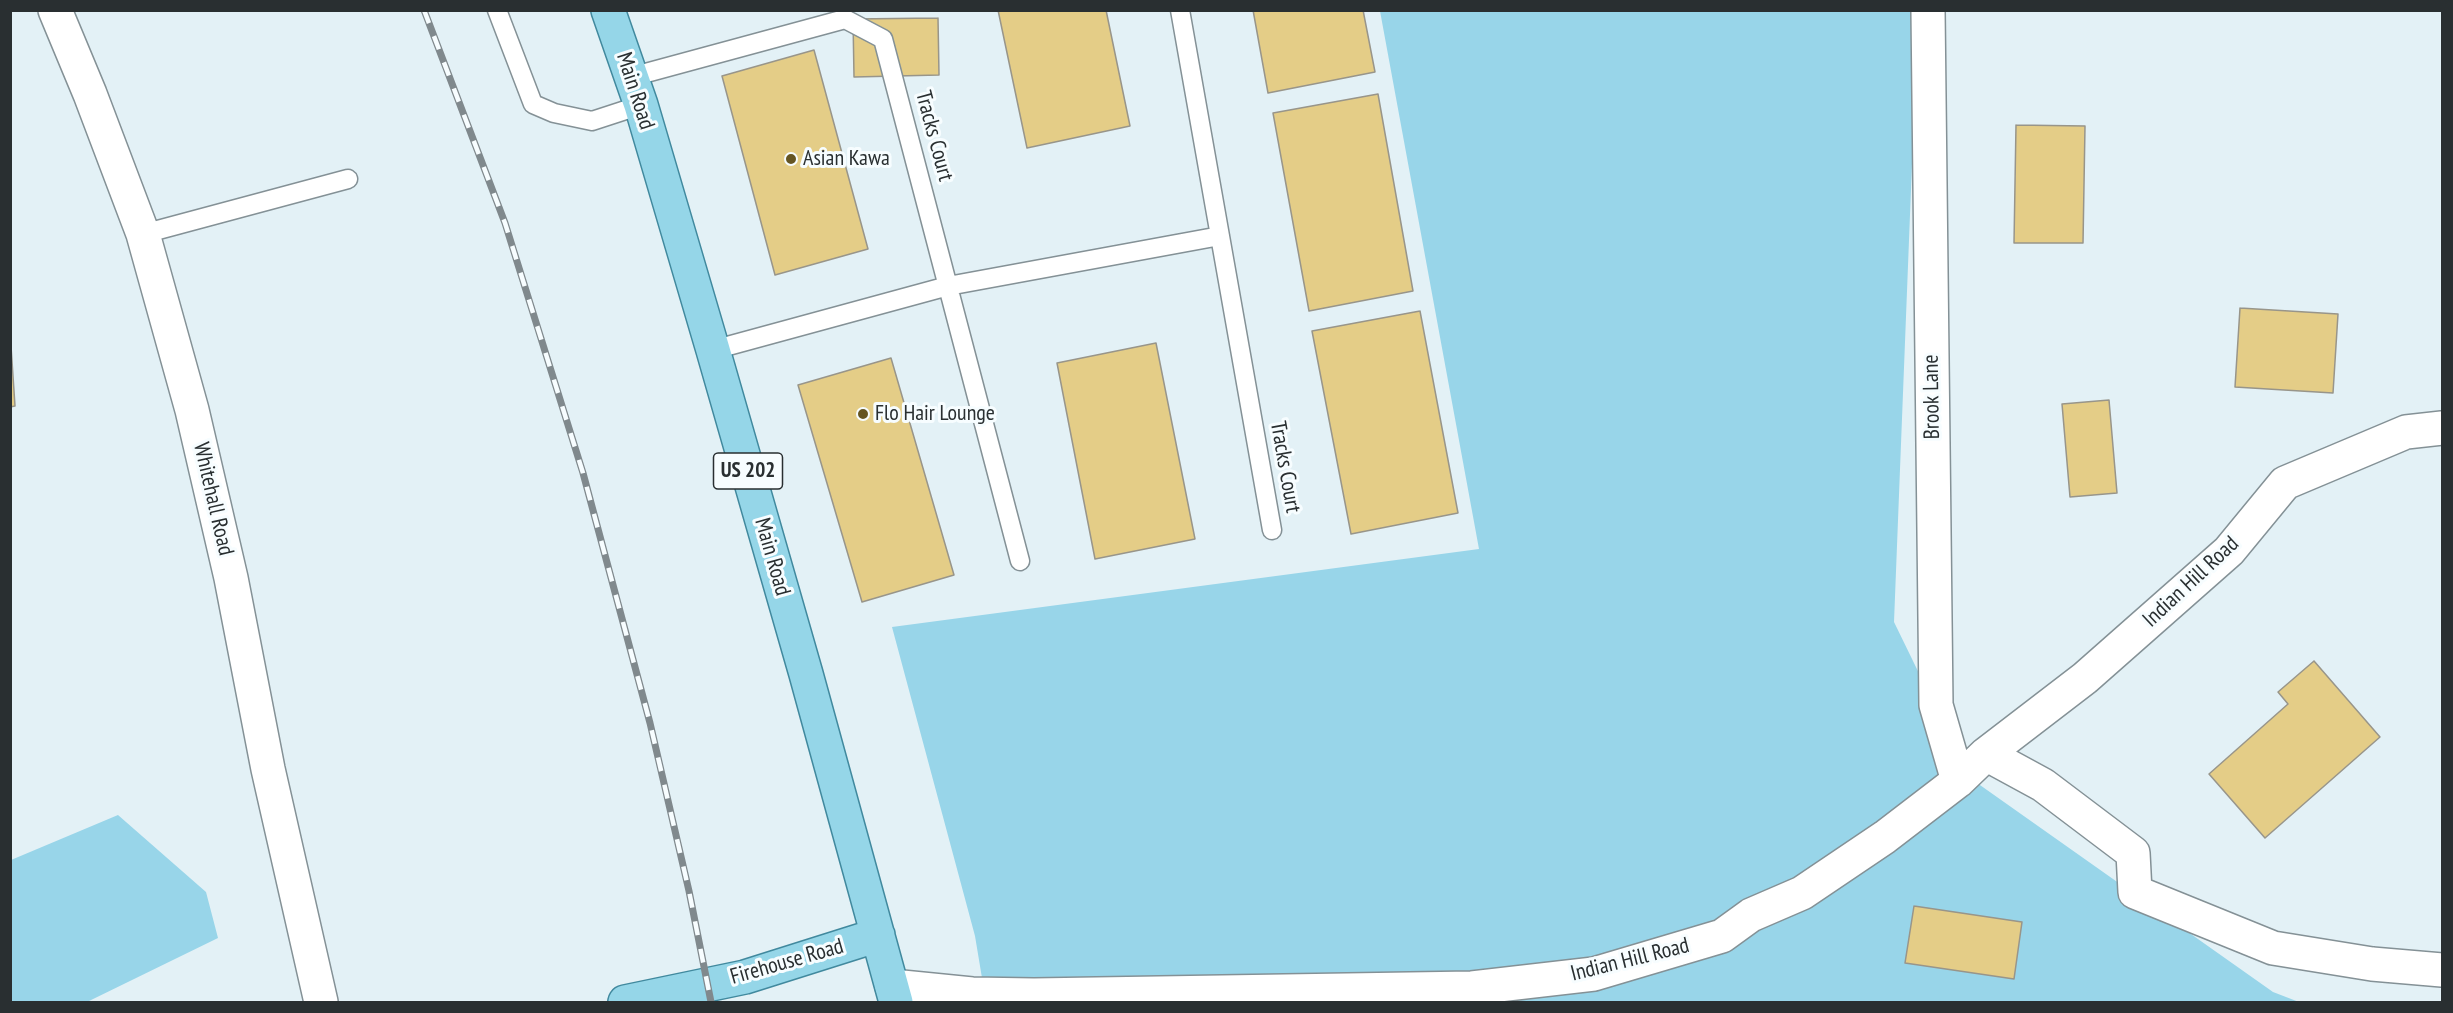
<!DOCTYPE html>
<html>
<head>
<meta charset="utf-8">
<style>
	body { margin:0 }
	#map { position:relative; width:2453px; height:1013px; overflow:hidden; background:#e3f1f6; font-family:"PT Sans Narrow",sans-serif }
	canvas { display:block }
	.frame { position:absolute; inset:0; border:12px solid #292f31; pointer-events:none }
</style>
</head>
<body>
<div id="map">
<canvas width="2453" height="1013"></canvas>
<div class="frame"></div>
</div>
<script>
const c = document.querySelector('canvas').getContext('2d');
c.lineJoin = 'round';
function paint(path, color) { c.fillStyle = color; c.fill(path, 'evenodd'); }
const shape = rows => new Path2D(rows.map(r => 'M' + r).join(''));
function strokePath(path, color, width, dash) { c.strokeStyle = color; c.lineWidth = width; c.lineCap = dash ? 'butt' : 'round'; c.setLineDash(dash || []); c.stroke(path); }
function write(font, color, halo, rows, align = 'center') {
  c.font = font + ' "PT Sans Narrow",sans-serif'; c.lineWidth = 6; c.setLineDash([]); c.textBaseline = 'middle'; c.strokeStyle = halo; c.fillStyle = color; for (const [text, x, y, turn = 0] of rows) {
    c.save(); c.translate(x, y); c.rotate((+turn || 0) * Math.PI / 180); c.textAlign = isNaN(turn) ? turn : align; if (halo) c.strokeText(text, 0, 0); c.fillText(text, 0, 0); c.restore();
  }
}
paint(shape([
	[1380,11,1918,11,1894,622,1970,778,2273,992,2299,1002,986,1002,975,936,892,627,1479,549],
	[118,815,206,892,218,938,87,1002,11,1002,11,860]
]), '#98d5e9');
const building = shape([
	[998,10,1106,10,1130,126,1027,148,998,10],
	[1253,10,1363,10,1375,72,1268,93,1253,10],
	[938,18,939,75,854,77,853,19,938,18],
	[814,50,868,249,775,275,722,76,814,50],
	[1378,94,1413,291,1309,311,1273,113,1378,94],
	[2016,125,2085,126,2083,243,2014,243,2016,125],
	[2240,308,2338,314,2333,393,2235,387,2240,308],
	[1420,311,1458,513,1351,534,1312,331,1420,311],
	[10,331,15,406,10,407,10,331],
	[1156,343,1195,539,1095,559,1057,363,1156,343],
	[891,358,954,575,862,602,798,385,891,358],
	[2109,400,2117,493,2070,497,2062,404,2109,400],
	[2314,661,2380,737,2265,838,2209,774,2288,704,2278,692,2314,661],
	[1914,906,2022,922,2014,979,1905,963,1914,906]
]);
paint(building, '#e4cd87');
strokePath(building, '#98958a', 1.5);
const service = shape([
	[497,10,533,104,554,113,592,121,641,105],
	[1180,10,1272,530],
	[631,77,845,19,883,39,1020,561],
	[143,234,348,179],
	[713,350,948,286,1220,236]
]);
const minor = shape([
	[1928,10,1936,705,1958,781],
	[1986,754,2085,678,2229,551,2285,483,2406,432,2442,428],
	[892,986,972,994,1034,995,1472,988,1594,974,1722,936,1751,915,1802,893,1885,837,1958,781,1986,754,2043,785,2133,853,2135,892,2273,948,2372,964,2442,970]
]);
const tertiary = shape([
	[55,10,90,94,143,234,192,410,231,578,268,769,321,1002]
]);
const primary = shape([
	[608,10,641,105,713,350,806,674,896,1002],
	[625,1002,745,977,878,935]
]);
strokePath(service, '#849196', 21);
strokePath(minor, '#849196', 36);
strokePath(tertiary, '#849196', 36);
strokePath(primary, '#41899e', 36);
strokePath(service, '#fff', 18);
strokePath(minor, '#fff', 33);
strokePath(tertiary, '#fff', 33);
strokePath(primary, '#95d6e8', 33);
const rail = shape([
	[424,10,505,223,583,473,650,723,689,891,711,1002]
]);
strokePath(rail, '#80898d', 7);
strokePath(rail, '#f7fdff', 4.5, [14]);
for (const [x, y, r, color] of [
	[791,159,6,"#655522"],
	[863,414,6,"#655522"]
]) { const dot = new Path2D(); dot.arc(x, y, r, 0, 2 * Math.PI); c.fillStyle = color; c.fill(dot); strokePath(dot, '#f7fdff', 2); }
for (const [x, y, w] of [
	[748,471,69]
]) { const box = new Path2D(); box.roundRect(x - w / 2, y - 18, w, 36, 4.5); c.fillStyle = '#f7fdff'; c.fill(box); strokePath(box, '#292f31', 1.5); }
write('bold 21px', '#292f31', null, [
	["US 202",748,471]
]);
write('22px', '#292f31', '#f7fdff', [
	["Main Road",635,91,72],
	["Tracks Court",934,136,75],
	["Brook Lane",1932,397,-91],
	["Tracks Court",1285,467,80],
	["Whitehall Road",213,499,77],
	["Main Road",772,557,74],
	["Indian Hill Road",2191,582,-43],
	["Indian Hill Road",1630,960,-14],
	["Firehouse Road",787,962,-16]
]);
write('22px', '#292f31', '#f7fdff', [
	["Asian Kawa",803,159],
	["Flo Hair Lounge",875,414]
], 'left');
</script>
</body>
</html>
